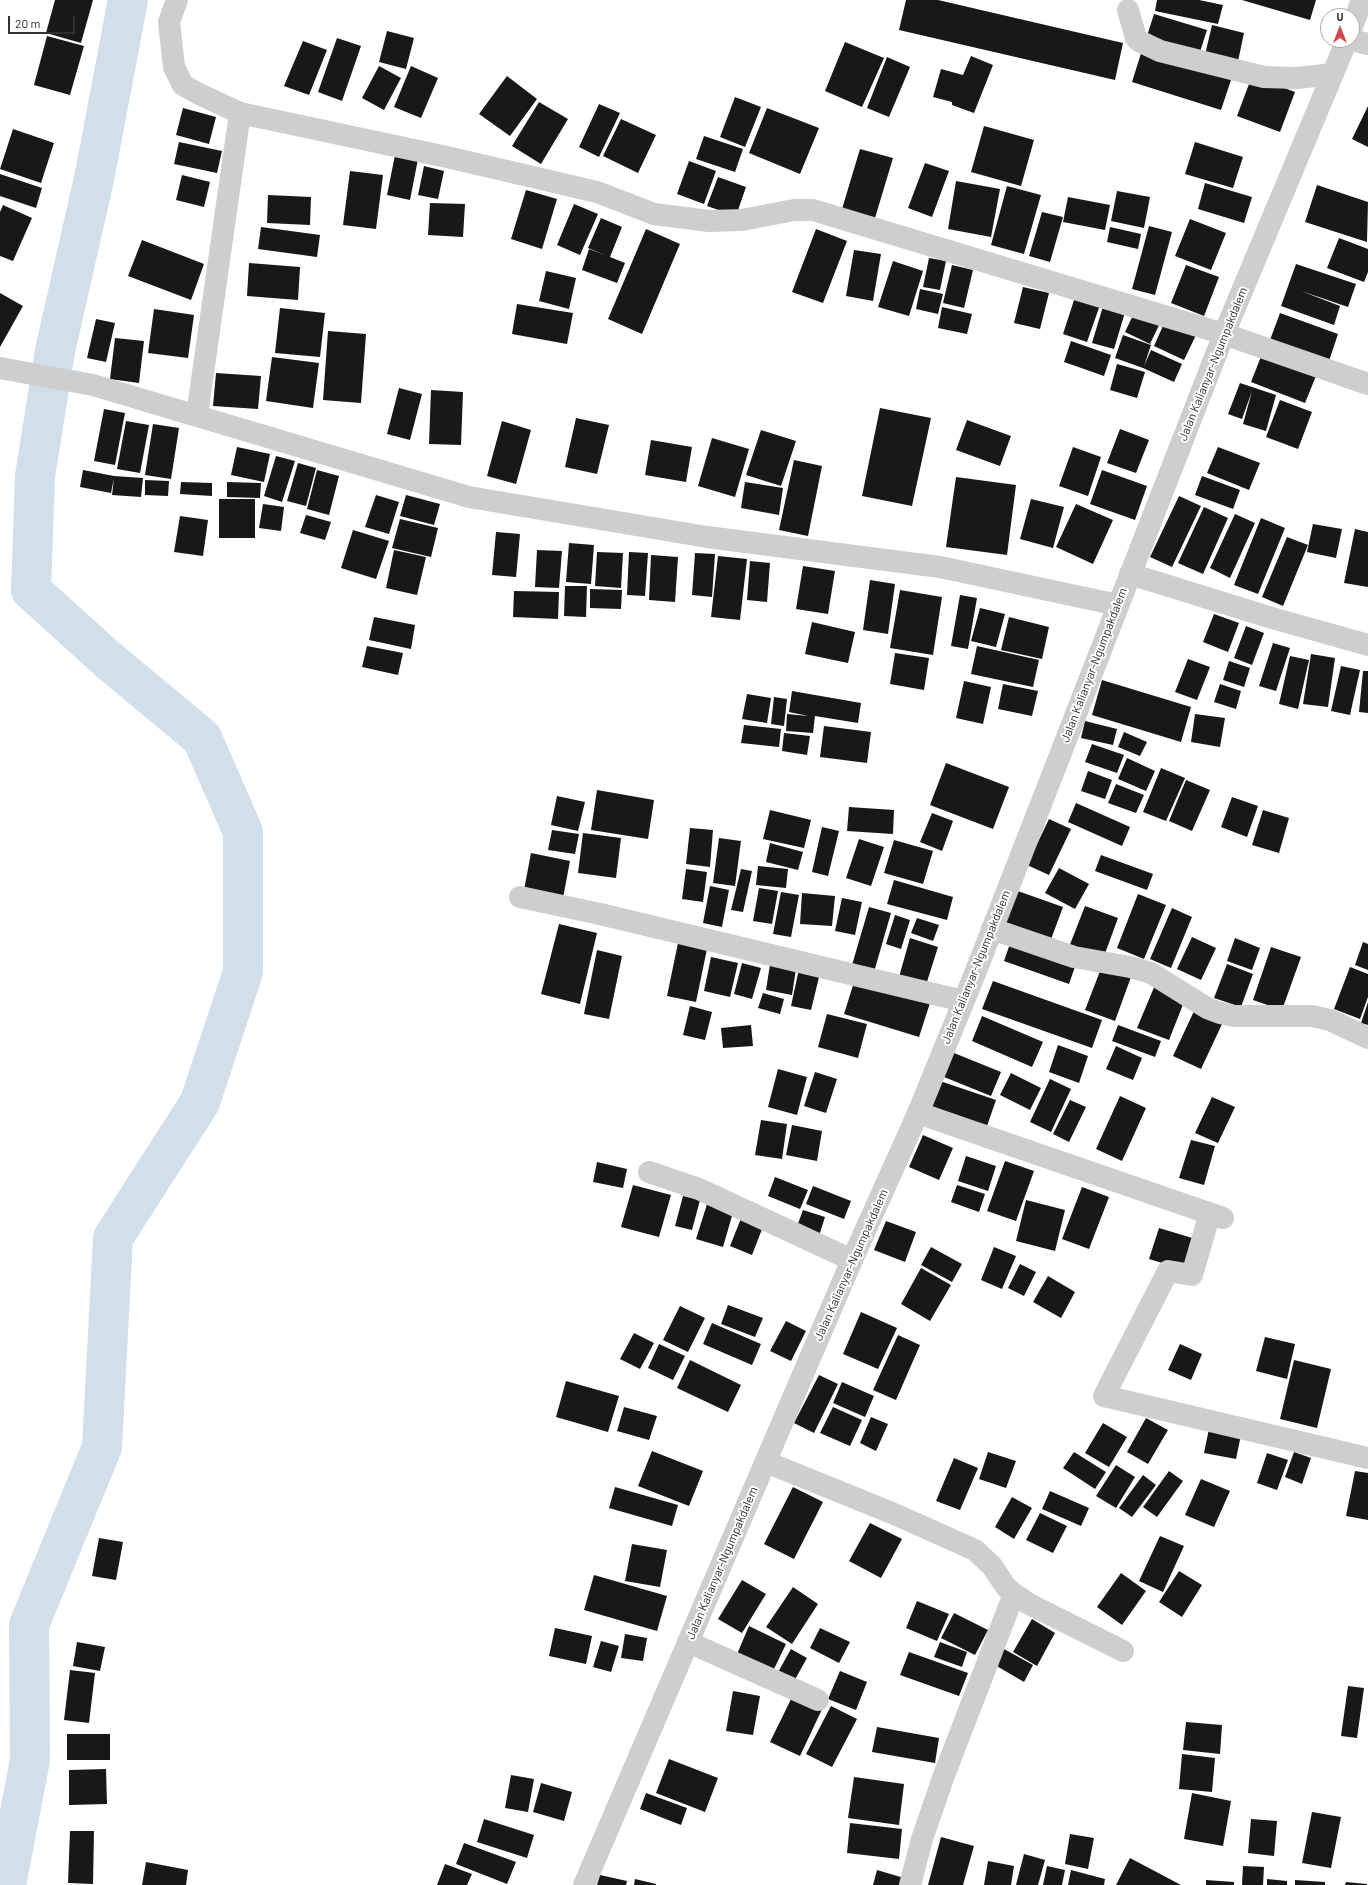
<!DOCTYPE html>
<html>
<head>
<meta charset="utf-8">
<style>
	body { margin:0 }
	#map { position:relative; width:1368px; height:1885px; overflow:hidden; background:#fff; font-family:Barlow,sans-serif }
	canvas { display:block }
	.north { position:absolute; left:1320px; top:8px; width:40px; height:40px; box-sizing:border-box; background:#fff; border:1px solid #adadad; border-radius:50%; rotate:0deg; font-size:11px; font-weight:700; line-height:16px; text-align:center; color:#313131 }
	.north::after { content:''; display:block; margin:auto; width:14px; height:18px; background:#d5474f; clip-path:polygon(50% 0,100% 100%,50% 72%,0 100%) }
	.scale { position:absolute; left:8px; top:16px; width:67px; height:18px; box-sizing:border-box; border:2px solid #313131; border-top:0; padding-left:5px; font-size:12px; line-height:14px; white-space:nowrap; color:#313131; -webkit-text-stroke:3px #fff; paint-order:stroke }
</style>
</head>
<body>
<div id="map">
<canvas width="1368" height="1885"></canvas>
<div class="north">U</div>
<div class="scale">20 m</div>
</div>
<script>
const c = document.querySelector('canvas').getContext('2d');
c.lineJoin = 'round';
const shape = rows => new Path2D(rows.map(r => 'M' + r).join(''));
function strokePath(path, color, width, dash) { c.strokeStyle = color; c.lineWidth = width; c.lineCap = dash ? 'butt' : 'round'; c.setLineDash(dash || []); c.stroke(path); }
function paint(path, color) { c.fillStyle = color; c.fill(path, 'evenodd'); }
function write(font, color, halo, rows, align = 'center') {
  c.font = font + ' Barlow,sans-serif'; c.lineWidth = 4; c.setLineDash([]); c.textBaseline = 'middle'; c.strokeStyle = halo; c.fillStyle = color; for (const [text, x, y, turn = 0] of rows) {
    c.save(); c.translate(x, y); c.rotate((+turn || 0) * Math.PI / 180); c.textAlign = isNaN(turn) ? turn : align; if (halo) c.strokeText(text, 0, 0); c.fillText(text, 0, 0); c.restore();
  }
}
strokePath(shape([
	[6,1885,30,1760,29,1625,102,1447,113,1238,200,1102,243,972,243,832,202,738,107,659,31,590,35,476,55,351,95,174,128,0]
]), '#d0dfea', 40);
paint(shape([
	[55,0,93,0,81,43,46,33],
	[906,0,938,0,1123,43,1115,80,899,30],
	[1157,0,1199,0,1223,5,1218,24,1155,11],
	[1242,0,1316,0,1310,20],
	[1154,14,1207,30,1199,55,1146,39],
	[1212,25,1244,33,1237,66,1204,59],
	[387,31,414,38,406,69,379,62],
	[47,36,84,46,70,95,34,85],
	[337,38,361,46,342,101,318,92],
	[303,41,327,50,309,95,284,86],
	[845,42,884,58,862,107,825,91],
	[1143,47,1233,74,1221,110,1132,82],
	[971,56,993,65,974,113,952,105,952,102,933,97,941,69,963,75],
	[887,57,910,67,889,117,867,108],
	[379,66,401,78,384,110,362,98],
	[411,66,438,78,421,118,394,107],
	[507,76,537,99,510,136,479,114],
	[1252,76,1295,92,1280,132,1237,116],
	[735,97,761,107,745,147,720,137],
	[539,102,568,119,541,164,512,146],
	[599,104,620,113,599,157,579,147],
	[1368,106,1368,147,1352,139],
	[183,108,216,117,209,144,176,135],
	[767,108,819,128,800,174,749,153],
	[621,119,656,135,638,173,603,156],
	[984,126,1034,140,1021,186,971,172],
	[13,129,54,143,41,183,0,169],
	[704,136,743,149,735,172,696,159],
	[179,142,222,151,217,173,174,164],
	[1195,142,1243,157,1233,188,1185,174],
	[860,149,893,158,875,218,842,209],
	[395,155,418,159,410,200,387,195],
	[689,161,716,171,704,204,677,194],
	[925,163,949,171,932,217,908,208],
	[424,166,444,171,438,199,418,195],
	[350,171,383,175,376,229,343,225],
	[0,174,42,188,36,208,0,196],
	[182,175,210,182,204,207,176,200],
	[718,177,746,187,736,216,707,206],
	[956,181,1000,189,991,237,948,229],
	[1205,183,1252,197,1244,223,1198,209],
	[1317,185,1368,202,1367,242,1305,222],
	[1007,186,1041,195,1024,254,991,245],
	[526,190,557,199,542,249,511,239],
	[1117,191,1150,197,1144,228,1111,221],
	[268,195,311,197,310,225,267,223],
	[1068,197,1110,205,1105,230,1063,222],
	[430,203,465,204,463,237,428,235],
	[574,204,598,214,580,255,557,245],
	[3,205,32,218,13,261,0,256,0,212],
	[1042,212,1063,217,1050,262,1029,256],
	[601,218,622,227,610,257,625,263,617,283,582,270,589,249,605,255,588,248],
	[1190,219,1226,233,1211,270,1175,256],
	[1149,226,1172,232,1155,295,1132,289],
	[261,227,320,235,317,257,258,249],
	[1110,227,1141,234,1138,249,1107,242],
	[646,229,680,244,642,334,608,319],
	[816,229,847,241,823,303,792,292],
	[1339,238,1368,249,1368,272,1364,282,1327,268],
	[142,240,204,264,191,300,128,276],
	[854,250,881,254,873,301,846,296],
	[929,258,946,261,940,290,923,287],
	[893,261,923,271,909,316,878,307],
	[249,263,300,267,298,300,247,296],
	[1296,264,1356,284,1348,307,1301,291,1340,306,1334,325,1281,306],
	[952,265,973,270,964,308,943,303],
	[1186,265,1219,277,1204,316,1171,303],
	[546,271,576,278,569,309,539,301],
	[1023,287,1049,293,1040,329,1014,323],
	[920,289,943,294,938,314,916,309],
	[0,293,23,306,0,347],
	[1076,294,1101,302,1087,342,1063,334],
	[1104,303,1126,309,1114,349,1092,343],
	[517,304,573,313,567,344,512,334],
	[942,307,972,314,967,334,938,328],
	[280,308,325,313,320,357,275,353],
	[154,309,194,315,188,358,148,353],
	[1136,309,1161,321,1150,344,1125,332],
	[1280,313,1338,334,1329,361,1270,340],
	[96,319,115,323,106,362,87,358],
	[1166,319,1197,333,1184,360,1154,346],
	[328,331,366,334,361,403,323,400],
	[1123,335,1151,345,1144,366,1151,350,1182,364,1174,382,1143,368,1115,358],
	[115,338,144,341,139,383,110,379],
	[1071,341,1111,355,1104,376,1064,362],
	[1262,354,1316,376,1305,403,1251,382],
	[272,357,319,363,313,408,266,401],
	[1117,364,1145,372,1137,398,1110,390],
	[216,373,261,376,258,409,213,406],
	[1240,383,1276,395,1266,431,1243,424,1252,391,1242,419,1228,414],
	[399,388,422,394,410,440,387,434],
	[431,390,463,392,461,445,429,444],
	[1280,400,1312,412,1298,449,1266,437],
	[880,408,931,418,912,506,862,496],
	[104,409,125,413,115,465,94,461],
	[576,418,609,425,597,474,565,467],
	[967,420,1011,436,1000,466,956,450],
	[126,421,149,425,140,473,117,469],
	[502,421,531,430,516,484,487,476],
	[153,424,179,428,171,479,145,475],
	[1120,429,1149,440,1136,473,1107,463],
	[761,430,796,441,781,486,746,475],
	[712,438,749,449,735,497,698,486],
	[651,440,692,447,686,482,645,475],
	[237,447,270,454,264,482,231,475],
	[1073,447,1101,457,1088,496,1059,486],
	[1218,447,1260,463,1249,490,1207,473],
	[276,456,295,461,282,502,264,496],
	[794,460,822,466,808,536,779,530],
	[298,463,316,468,306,506,287,501],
	[83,470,114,476,143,478,141,497,112,495,114,478,111,493,80,487],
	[317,470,339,476,329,515,307,509],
	[1102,470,1147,486,1135,520,1090,504],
	[1202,476,1240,490,1233,509,1195,495],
	[956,477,1016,485,1007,555,946,547],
	[145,480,169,481,168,496,145,495],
	[181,482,212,483,212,496,180,494],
	[227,482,261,483,260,498,227,497],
	[745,482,783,488,779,515,741,508],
	[376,495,399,502,389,534,365,527],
	[406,495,440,504,434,525,400,516],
	[1179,496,1201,506,1172,567,1150,557],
	[219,499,255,499,255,538,219,538],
	[1031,499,1064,507,1053,548,1020,539],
	[263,504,284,507,281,531,259,528],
	[1076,504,1113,520,1093,564,1056,547],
	[1204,507,1228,518,1203,574,1178,563],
	[1235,514,1255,523,1230,578,1210,568],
	[306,515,331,522,325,540,300,533],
	[180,516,208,520,203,556,174,552],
	[1261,518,1285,528,1258,594,1234,585],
	[400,519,438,528,431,557,392,548],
	[1313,524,1342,529,1336,558,1307,552],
	[1355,529,1368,532,1368,587,1344,583],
	[353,530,389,541,376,579,341,568],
	[496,532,520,534,516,577,492,575],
	[1287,537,1308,545,1283,606,1262,597],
	[569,543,594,545,591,584,566,582],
	[394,550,426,557,417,595,386,588],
	[537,550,562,551,559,588,535,587],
	[597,552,623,553,621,588,595,586],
	[629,552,648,553,645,596,627,595],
	[695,553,715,554,712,597,692,595],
	[651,555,678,557,675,602,649,600],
	[718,556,747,559,740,620,711,617],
	[750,561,770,563,767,602,747,600],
	[803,566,835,571,828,614,796,609],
	[870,580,895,584,888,634,863,630],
	[565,586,587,586,586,617,564,616],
	[590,589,622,590,621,609,590,608],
	[900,590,942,597,933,655,890,648],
	[514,591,559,592,558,619,513,617],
	[960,595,977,598,968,649,951,646],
	[980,608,1005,614,996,647,971,641],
	[1214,614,1239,623,1228,652,1203,642],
	[374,617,415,625,411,649,369,640],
	[1009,617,1049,627,1042,659,1001,650],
	[812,622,855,632,848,663,805,654],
	[1246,626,1264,633,1252,665,1234,658],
	[1273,643,1290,648,1276,691,1259,686],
	[367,646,403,653,398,675,362,667],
	[977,646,1039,660,1033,687,971,674],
	[895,653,929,658,924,690,890,684],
	[1311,654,1335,658,1328,707,1303,704],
	[1290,656,1309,660,1298,709,1279,704],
	[1188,659,1210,667,1197,700,1175,692],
	[1229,661,1250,668,1244,687,1223,680],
	[1341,666,1360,670,1350,715,1331,711],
	[1363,671,1368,671,1368,713,1359,712],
	[1102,680,1191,707,1181,742,1092,715],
	[964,681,991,687,983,724,956,718],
	[1003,684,1038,691,1032,716,998,709],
	[1220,684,1241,691,1236,709,1214,702],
	[792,691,861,703,858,723,815,716,813,733,786,731,787,714,808,716,789,712],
	[747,694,771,698,767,723,742,719],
	[774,697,787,699,784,726,771,724],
	[1195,714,1225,718,1220,747,1191,742],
	[1085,721,1117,729,1113,745,1081,738],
	[744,725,781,729,779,747,741,743],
	[824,726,871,732,867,763,820,757],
	[1124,732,1147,742,1140,756,1118,747],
	[784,733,810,736,807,755,782,751],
	[1092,744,1124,755,1117,773,1085,762],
	[1127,758,1155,771,1146,791,1118,779],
	[946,763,1009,787,993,829,930,805],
	[1161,768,1185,778,1166,821,1143,812],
	[1088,771,1112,780,1105,799,1081,791],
	[1186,780,1210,790,1192,831,1169,821],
	[1116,784,1144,795,1136,813,1108,803],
	[597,790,654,800,648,839,591,830],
	[557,796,585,802,578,831,551,825],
	[1232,797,1258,806,1247,837,1221,827],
	[1076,803,1130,827,1122,846,1068,822],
	[849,807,894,810,893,834,847,831],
	[770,810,811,820,804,848,763,839],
	[1263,810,1289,818,1279,853,1252,845],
	[932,813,953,821,942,851,920,842],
	[1049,819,1071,829,1049,875,1027,865],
	[822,827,839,831,828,876,812,872],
	[690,828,713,830,710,867,686,864],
	[552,830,579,834,575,854,548,850],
	[583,833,621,838,616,878,578,873],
	[719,838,741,841,735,886,713,883],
	[859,839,884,847,871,886,846,878],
	[894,840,933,851,923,884,884,873],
	[770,843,803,852,798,870,766,862],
	[531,853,570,861,563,898,524,890],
	[1101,855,1153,874,1147,890,1095,871],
	[758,866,788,869,786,888,756,885],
	[1059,868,1089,884,1075,909,1045,893],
	[686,869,707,872,703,902,682,899],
	[741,869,752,871,743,912,731,910],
	[894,880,953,897,947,920,887,904],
	[710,886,729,890,722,927,703,923],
	[759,888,778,891,772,924,753,921],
	[1015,890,1063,907,1050,942,1003,925],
	[781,892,799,895,791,937,773,934],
	[802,893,835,896,832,926,800,924],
	[1138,894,1166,905,1144,959,1117,948],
	[842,898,862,902,855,935,835,931],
	[1085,906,1118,918,1103,959,1069,947],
	[869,907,891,913,874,972,852,965],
	[1172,908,1192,917,1171,968,1150,959],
	[895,915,910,920,901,949,886,944],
	[917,918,939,925,933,941,911,933],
	[559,924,597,933,580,1004,541,994],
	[1192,937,1216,948,1201,980,1177,969],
	[910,938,938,947,926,985,899,977],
	[1012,938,1077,961,1069,984,1004,961],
	[1235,938,1260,948,1252,970,1227,961],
	[1363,942,1368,944,1368,970,1355,965],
	[678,943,707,949,696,1002,667,996],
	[1271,947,1301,957,1282,1010,1253,1000],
	[597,950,622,956,609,1019,584,1014],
	[711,957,738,963,730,997,704,991],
	[771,958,797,962,792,995,766,990],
	[742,963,761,968,752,999,734,994],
	[1227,964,1253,974,1241,1007,1214,998],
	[1102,966,1131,977,1115,1021,1085,1010],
	[1350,967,1368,974,1368,997,1360,1019,1334,1009],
	[799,969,820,973,811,1010,791,1006],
	[855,979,930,1003,919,1037,844,1014],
	[993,981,1102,1020,1092,1048,982,1009],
	[1155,985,1186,997,1169,1040,1137,1028],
	[763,993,784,999,780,1014,758,1008],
	[1368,1002,1368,1025,1361,1023],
	[690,1006,712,1012,705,1040,683,1035],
	[1195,1009,1223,1022,1201,1069,1173,1056],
	[827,1014,867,1024,858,1058,818,1047],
	[982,1016,1043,1042,1032,1067,972,1041],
	[751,1025,753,1046,723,1048,721,1028],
	[1118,1025,1161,1041,1155,1057,1112,1041],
	[1058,1045,1088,1056,1079,1083,1049,1072],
	[1116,1046,1142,1058,1133,1080,1106,1069],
	[954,1053,1001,1072,991,1096,944,1077],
	[778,1069,807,1077,797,1115,768,1107],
	[815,1072,837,1079,826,1113,804,1106],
	[1011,1073,1041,1088,1030,1110,1000,1095],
	[1050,1079,1071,1089,1051,1132,1030,1122],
	[940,1081,996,1100,987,1126,931,1106],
	[1120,1096,1146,1108,1122,1161,1096,1149],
	[1212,1097,1235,1107,1218,1143,1195,1133],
	[1070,1100,1086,1107,1069,1142,1053,1134],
	[761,1120,787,1124,782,1159,755,1155],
	[792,1125,822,1131,817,1161,786,1155],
	[923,1135,953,1148,939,1180,909,1167],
	[1191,1140,1215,1146,1204,1185,1179,1178],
	[966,1156,996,1166,988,1191,958,1181],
	[1005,1161,1034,1171,1016,1221,987,1211],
	[597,1162,627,1169,623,1188,593,1182],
	[775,1177,808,1190,800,1209,768,1196],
	[633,1185,671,1195,659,1237,621,1227],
	[957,1185,985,1194,979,1212,951,1202],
	[813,1186,851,1201,844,1219,806,1204],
	[1082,1187,1109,1197,1089,1249,1062,1239],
	[683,1196,700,1200,692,1230,675,1226],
	[1026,1200,1065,1210,1055,1251,1016,1241],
	[708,1201,734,1209,723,1247,696,1239],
	[803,1210,825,1217,819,1236,796,1229],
	[742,1216,764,1224,752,1255,730,1246],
	[886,1221,916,1232,905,1262,874,1250],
	[1159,1228,1199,1240,1189,1271,1149,1259],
	[931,1247,962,1264,952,1282,921,1265],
	[994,1247,1016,1256,1002,1289,981,1280],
	[1020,1264,1036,1272,1024,1296,1008,1288],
	[921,1268,951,1285,930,1321,901,1304],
	[1048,1276,1075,1292,1061,1318,1033,1302],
	[728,1305,763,1318,755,1337,721,1324],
	[680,1306,705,1318,688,1352,663,1340],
	[861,1312,897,1328,878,1369,843,1354],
	[786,1321,806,1331,791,1361,770,1351],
	[712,1323,761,1344,752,1365,703,1344],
	[634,1333,654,1343,640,1369,620,1359],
	[898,1335,920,1345,896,1400,873,1390],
	[1265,1337,1295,1344,1287,1379,1256,1371],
	[659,1344,685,1356,673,1380,648,1368],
	[1180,1344,1202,1354,1191,1380,1168,1370],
	[690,1360,741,1385,728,1412,677,1388],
	[1294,1360,1331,1369,1317,1428,1280,1419],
	[819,1375,838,1384,814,1433,794,1423],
	[566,1381,619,1396,608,1432,556,1417],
	[842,1382,874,1396,865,1417,833,1403],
	[624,1407,657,1416,649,1440,617,1431],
	[833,1407,862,1420,850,1446,820,1433],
	[871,1417,888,1424,876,1451,860,1443],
	[1146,1418,1168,1430,1148,1464,1127,1452],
	[1103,1423,1127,1437,1109,1467,1085,1453],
	[1210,1424,1242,1430,1236,1459,1204,1453],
	[652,1451,703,1471,689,1506,638,1486],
	[988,1452,1016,1461,1006,1488,979,1479],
	[1074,1452,1106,1472,1095,1489,1063,1468],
	[1294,1452,1311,1458,1302,1484,1285,1477],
	[1267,1453,1288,1460,1277,1490,1257,1483],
	[954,1458,978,1468,960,1510,936,1501],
	[1116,1465,1135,1477,1116,1508,1096,1496],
	[1169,1471,1183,1481,1157,1517,1143,1507],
	[1355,1471,1368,1473,1368,1520,1346,1516],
	[1143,1475,1156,1485,1132,1517,1119,1508],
	[1201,1479,1230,1491,1214,1527,1185,1515],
	[615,1487,678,1505,672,1526,609,1508],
	[793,1487,823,1502,794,1559,764,1544],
	[1050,1491,1089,1508,1081,1526,1042,1509],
	[1012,1497,1032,1508,1014,1539,995,1527],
	[1040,1513,1067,1526,1053,1553,1026,1540],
	[870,1523,902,1539,881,1578,849,1561],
	[1160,1536,1184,1546,1163,1592,1139,1581],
	[99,1538,123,1542,116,1580,92,1576],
	[632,1544,667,1550,660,1587,625,1581],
	[1179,1571,1202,1585,1182,1617,1159,1602],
	[1121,1573,1146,1591,1122,1625,1097,1607],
	[594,1575,667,1596,657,1631,584,1610],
	[742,1580,766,1594,742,1633,718,1619],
	[793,1587,818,1604,792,1644,766,1627],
	[917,1601,949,1614,937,1641,906,1628],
	[954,1613,988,1630,975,1655,941,1638],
	[1032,1619,1055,1633,1037,1666,1013,1652],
	[749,1626,786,1644,773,1671,737,1654],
	[555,1628,592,1636,586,1664,549,1656],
	[820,1628,850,1642,839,1663,810,1648],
	[625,1634,647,1638,643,1661,621,1658],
	[601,1641,619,1646,611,1672,593,1667],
	[77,1642,105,1647,100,1671,73,1666],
	[940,1642,967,1652,962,1667,934,1657],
	[791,1649,807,1658,793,1683,777,1674],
	[1004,1649,1033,1665,1024,1682,995,1665],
	[909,1652,968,1673,959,1696,900,1675],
	[70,1670,95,1673,89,1723,64,1720],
	[840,1671,867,1682,856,1710,828,1699],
	[1348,1686,1364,1688,1357,1738,1341,1736],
	[733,1691,760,1696,753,1735,726,1731],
	[795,1691,824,1705,800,1756,770,1742],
	[831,1706,857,1719,832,1767,806,1754],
	[1186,1722,1222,1725,1220,1754,1183,1750],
	[877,1727,939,1738,935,1763,872,1752],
	[67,1734,110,1734,110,1760,67,1760],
	[1182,1754,1215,1758,1212,1792,1179,1789],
	[669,1759,718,1778,705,1812,656,1793],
	[106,1769,107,1804,69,1805,69,1770],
	[511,1775,534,1779,528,1812,505,1808],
	[854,1777,904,1784,899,1825,848,1818],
	[541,1783,572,1792,564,1821,533,1812],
	[646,1793,687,1808,681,1825,640,1809],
	[1192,1793,1231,1801,1223,1846,1184,1839],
	[1312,1812,1341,1817,1331,1868,1302,1863],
	[484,1819,534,1835,527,1858,477,1842],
	[1251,1819,1277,1821,1274,1856,1248,1853],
	[850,1823,902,1829,899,1859,847,1853],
	[70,1831,94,1831,93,1884,68,1883],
	[1070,1834,1094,1838,1088,1869,1065,1864],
	[941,1837,974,1846,963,1885,928,1885],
	[464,1843,516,1862,507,1884,456,1864],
	[1024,1854,1045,1860,1038,1885,1016,1885],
	[1130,1858,1181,1885,1116,1885],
	[988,1861,1014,1866,1011,1885,984,1885],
	[146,1862,188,1870,186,1885,142,1885],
	[445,1864,472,1874,467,1885,437,1885],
	[1047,1866,1065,1870,1062,1885,1043,1885],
	[1243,1866,1264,1867,1263,1885,1242,1885],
	[877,1870,904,1878,902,1885,873,1885],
	[1071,1870,1105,1879,1104,1885,1068,1885],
	[600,1875,627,1881,626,1885,597,1885],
	[635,1879,656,1884,656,1885,634,1885],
	[1267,1879,1287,1881,1287,1885,1267,1885],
	[1206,1880,1234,1882,1234,1885,1206,1885],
	[1295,1880,1325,1882,1325,1885,1295,1885],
	[1346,1882,1367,1884,1367,1885,1345,1885]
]), '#181818');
strokePath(shape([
	[177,0,169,22,174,67,183,85,199,94,240,113,447,157,597,192,654,214,709,221,742,220,794,210,813,210,1224,334,1368,384],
	[1128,10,1136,38,1139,41,1160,51,1264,77,1297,78,1333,74],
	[1352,40,1368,44],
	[0,368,93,385,469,497,707,537,940,567,1118,605],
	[197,415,240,113],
	[1130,574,1272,618,1368,645],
	[520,897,600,914,963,1001],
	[992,929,1074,957,1130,967,1151,973,1207,1008,1220,1013,1234,1016,1312,1016,1330,1020,1368,1038],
	[918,1113,1223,1218],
	[649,1172,699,1189,852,1260],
	[1210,1213,1192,1275,1168,1271,1104,1396,1368,1458],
	[766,1462,892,1513,975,1550,992,1566,1006,1587,1014,1594,1029,1604,1123,1651],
	[688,1642,818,1700],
	[910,1885,922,1839,943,1778,1014,1594]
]), '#cecece', 22);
strokePath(shape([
	[1352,27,1362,0],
	[584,1885,852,1260,918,1113,974,976,1224,334,1347,40]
]), '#cecece', 22);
write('12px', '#313131', '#fff', [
	["Jalan Kalianyar-Ngumpakdalem",1213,364,-68],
	["Jalan Kalianyar-Ngumpakdalem",1094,665,-69],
	["Jalan Kalianyar-Ngumpakdalem",976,967,-68],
	["Jalan Kalianyar-Ngumpakdalem",851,1265,-66],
	["Jalan Kalianyar-Ngumpakdalem",722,1563,-67]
]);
</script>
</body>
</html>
